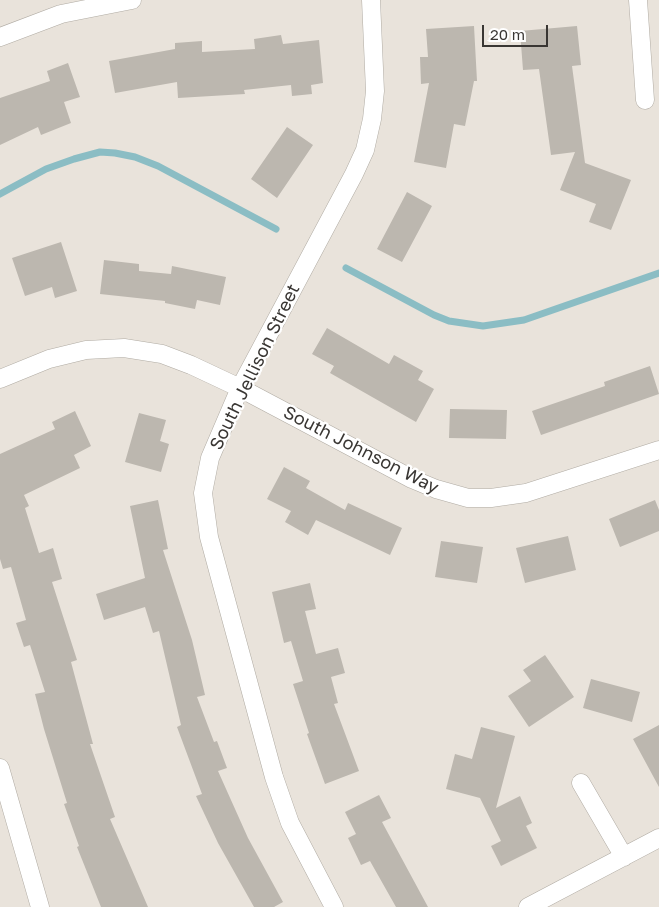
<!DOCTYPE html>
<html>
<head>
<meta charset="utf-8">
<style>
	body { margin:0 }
	#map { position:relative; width:659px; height:907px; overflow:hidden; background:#e9e3db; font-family:"Golos Text",sans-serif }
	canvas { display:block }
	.scale { position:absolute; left:482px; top:25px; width:66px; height:22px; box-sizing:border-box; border:2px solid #393633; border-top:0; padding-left:6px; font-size:15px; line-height:18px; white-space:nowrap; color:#393633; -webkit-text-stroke:4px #fff; paint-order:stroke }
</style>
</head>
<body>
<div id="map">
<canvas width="659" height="907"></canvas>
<div class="scale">20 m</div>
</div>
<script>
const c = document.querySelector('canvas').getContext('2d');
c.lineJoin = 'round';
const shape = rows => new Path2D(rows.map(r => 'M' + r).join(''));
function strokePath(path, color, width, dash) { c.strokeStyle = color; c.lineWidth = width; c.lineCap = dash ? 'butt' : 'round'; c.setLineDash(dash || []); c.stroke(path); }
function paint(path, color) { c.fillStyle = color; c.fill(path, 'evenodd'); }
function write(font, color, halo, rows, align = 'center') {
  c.font = font + ' "Golos Text",sans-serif'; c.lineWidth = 4.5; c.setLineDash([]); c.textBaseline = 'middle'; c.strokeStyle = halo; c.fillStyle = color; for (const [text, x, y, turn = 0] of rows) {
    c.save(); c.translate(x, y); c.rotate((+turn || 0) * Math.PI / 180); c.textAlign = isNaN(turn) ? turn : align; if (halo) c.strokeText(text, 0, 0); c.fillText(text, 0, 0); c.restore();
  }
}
strokePath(shape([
	[0,194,46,169,74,159,100,152,115,153,135,157,158,166,276,229],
	[346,268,434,315,449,321,483,326,524,320,659,273]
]), '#8bbdc4', 7);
paint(shape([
	[474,26,477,81,474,81,465,126,454,124,446,168,414,162,429,83,421,84,420,57,428,57,426,29],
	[577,26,581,65,572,66,585,163,631,180,611,230,589,222,596,204,560,190,575,152,551,155,539,69,523,70,520,31],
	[281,35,283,44,319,40,323,83,311,85,312,94,292,96,291,85,244,90,245,94,178,98,177,82,115,93,109,61,175,49,175,43,202,41,202,52,255,49,254,39],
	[68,63,80,97,64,102,71,123,41,135,38,127,0,145,0,98,50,81,47,71],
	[287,127,313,145,277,198,251,179],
	[407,192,432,206,402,262,377,249],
	[61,242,77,291,55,298,52,287,25,296,12,258],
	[104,260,139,264,139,271,171,274,172,266,226,277,220,305,197,300,195,309,165,303,165,301,100,294],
	[327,328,389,364,394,355,423,371,418,380,434,389,416,422,330,373,334,366,312,354],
	[650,366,659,394,541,435,532,411,605,386,604,382],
	[450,409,507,410,506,439,449,438],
	[75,411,91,446,74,455,80,468,24,495,29,506,25,508,39,553,53,548,62,579,52,582,77,660,71,662,93,744,90,744,115,817,110,819,148,907,101,907,77,847,79,846,64,804,67,803,44,729,35,694,45,692,30,645,24,647,16,623,26,620,11,567,3,569,0,559,0,454,55,429,52,422],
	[139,413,166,420,160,441,169,444,161,472,125,462],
	[284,467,310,481,306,488,345,510,348,503,402,528,390,555,316,520,308,535,285,522,291,511,267,499],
	[158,500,168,549,163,550,192,640,205,695,197,697,214,742,217,741,227,768,218,771,248,838,283,902,274,907,254,907,218,843,196,796,202,794,177,727,181,725,159,631,153,633,145,607,104,620,96,594,145,578,130,506],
	[655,500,659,510,659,531,620,547,609,519],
	[568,536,576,570,525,583,516,548],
	[441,541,483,547,477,583,435,577],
	[310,583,316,609,305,611,316,654,338,648,345,673,331,677,338,703,334,704,359,771,325,784,307,734,309,733,293,684,303,681,291,641,284,643,272,592],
	[545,655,574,697,529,727,508,696,531,681,523,670],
	[591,679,640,692,632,722,583,708],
	[659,725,659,787,633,739],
	[481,727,515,736,496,808,520,796,532,823,526,826,537,848,501,866,491,846,501,841,480,798,446,789,455,754,472,759],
	[379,795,391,818,382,822,428,907,396,907,370,861,361,865,348,838,356,834,345,812]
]), '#bcb7af');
const street = shape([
	[638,0,645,100],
	[0,37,61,14,132,0],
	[0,379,49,359,86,350,124,348,162,354,191,365,240,388,412,479,436,489,468,498,491,498,526,493,659,450],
	[0,768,40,907],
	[581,783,624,857],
	[334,907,290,823,274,777,209,537,203,493,210,458,240,388,354,174,365,150,372,119,375,91,371,0],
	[528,907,659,838]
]);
strokePath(street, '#b0aba3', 19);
strokePath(street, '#fff', 18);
write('18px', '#393633', '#fff', [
	["South Jellison Street",255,367,-64],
	["South Johnson Way",361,450,27]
]);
</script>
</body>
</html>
